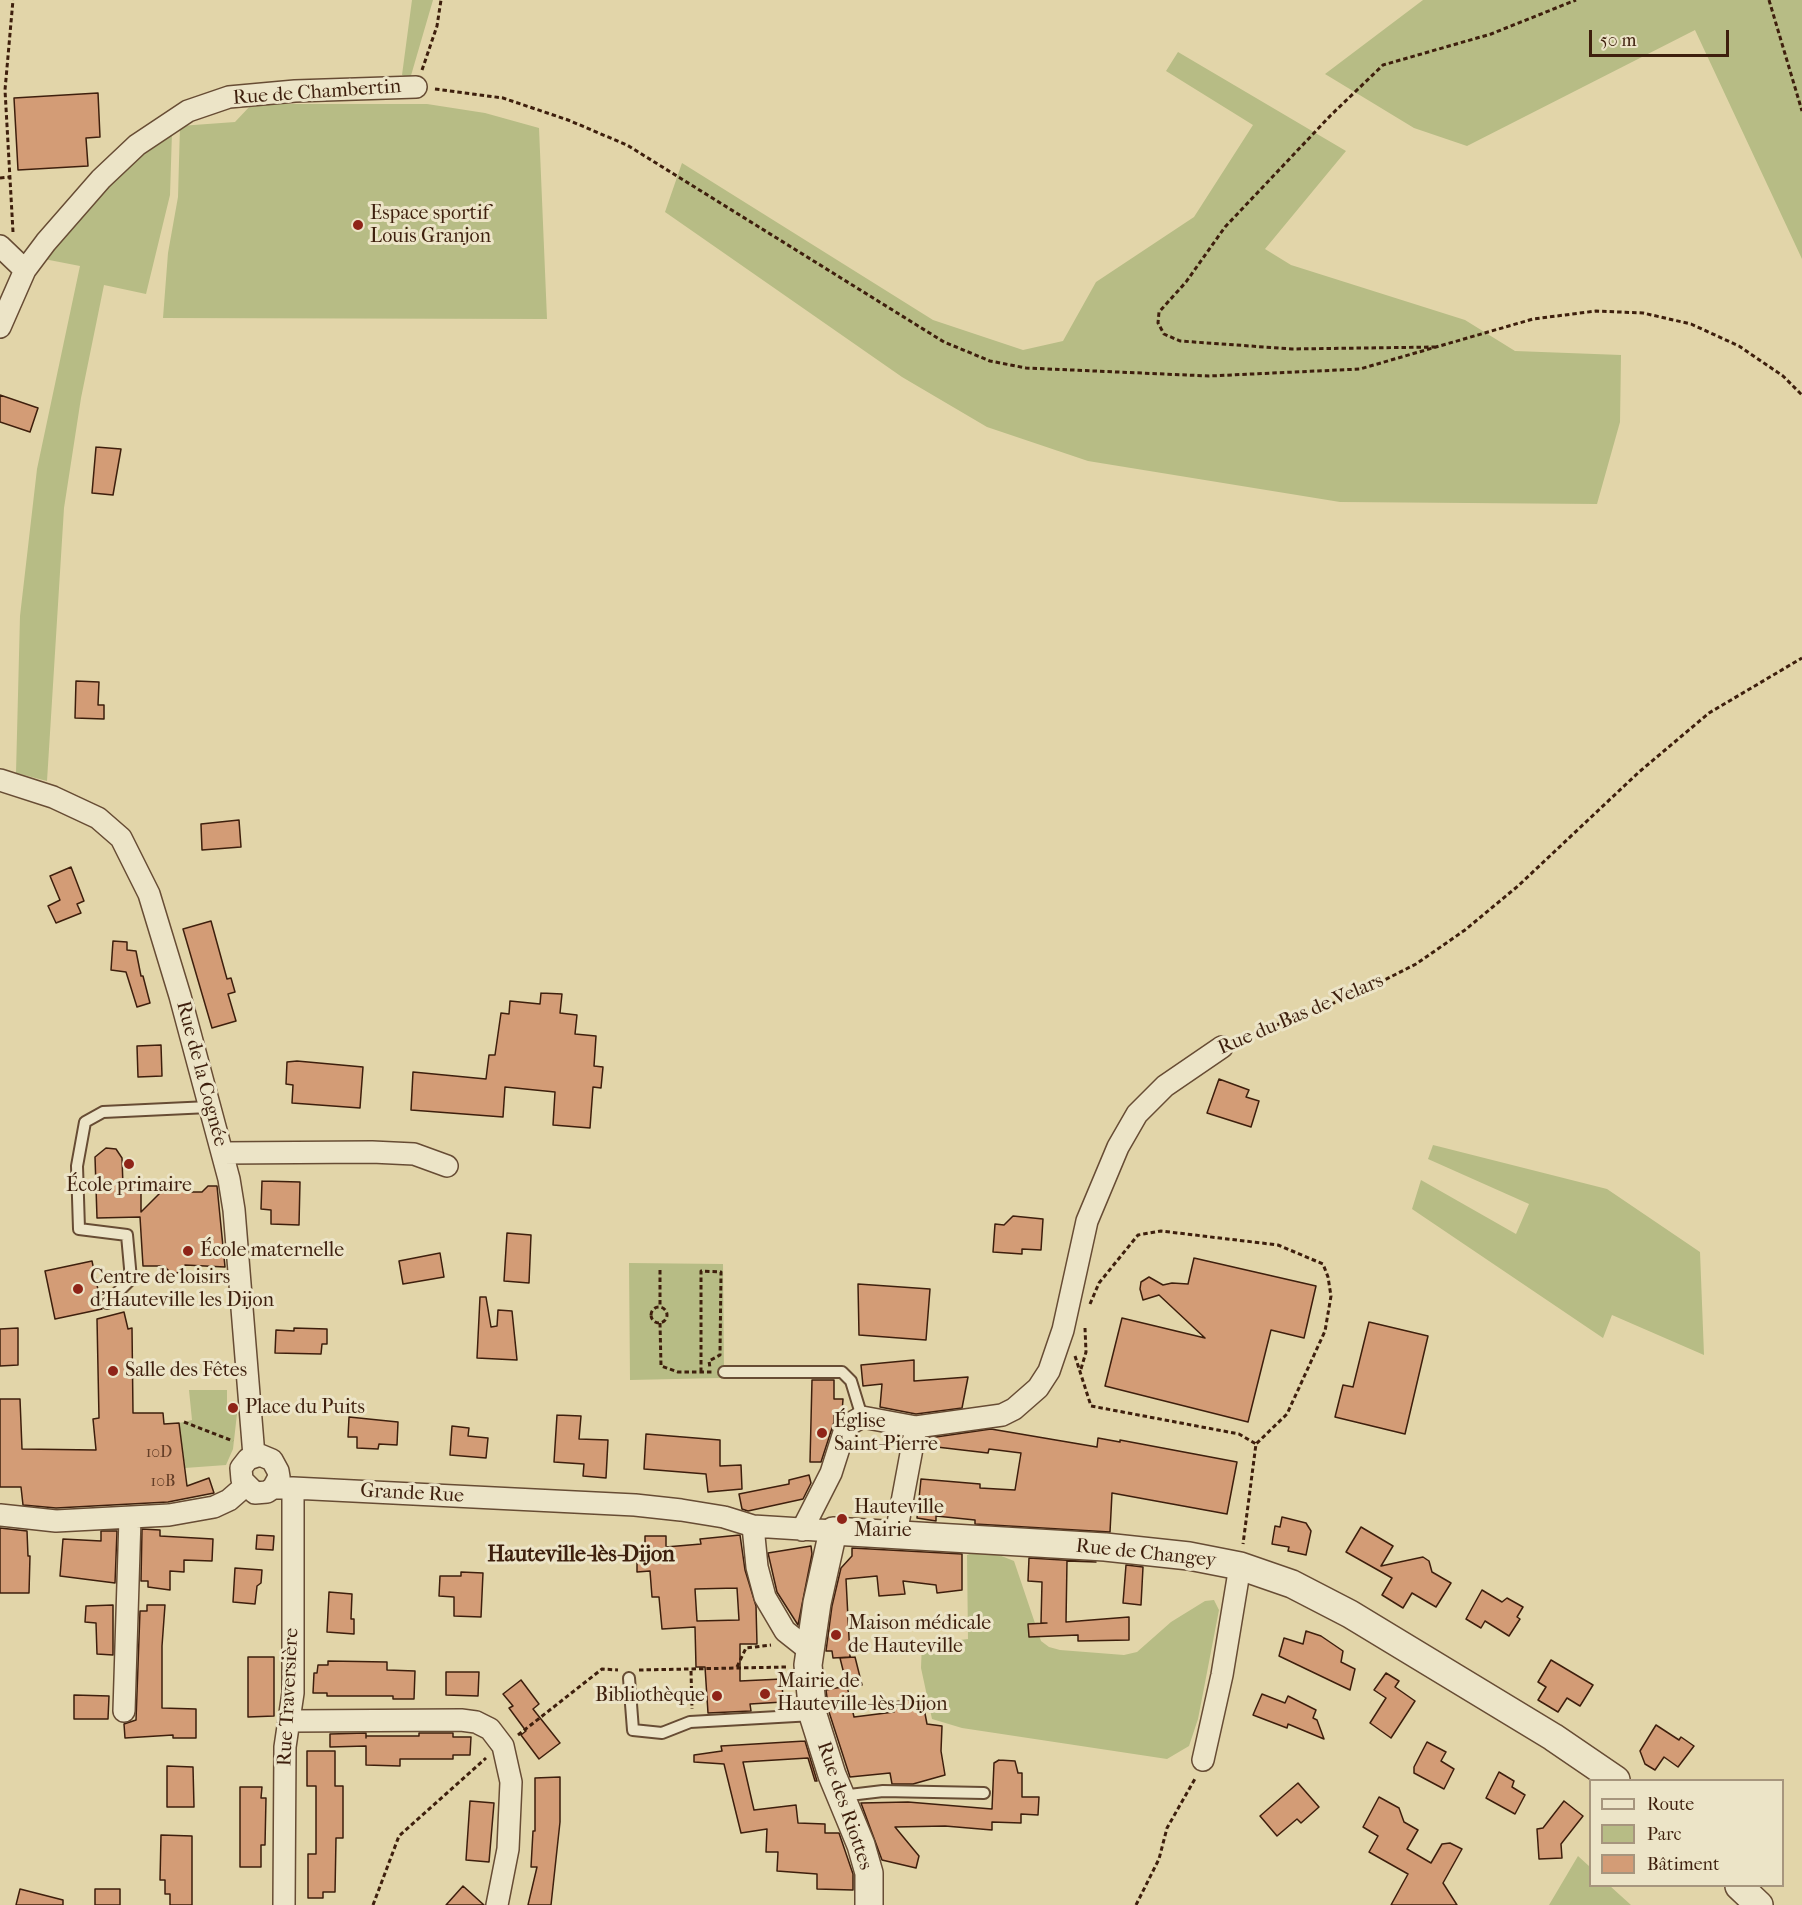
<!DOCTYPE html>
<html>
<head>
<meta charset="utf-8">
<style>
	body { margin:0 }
	#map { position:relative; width:1802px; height:1905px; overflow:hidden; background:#e2d5a9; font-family:"IM FELL French Canon",serif }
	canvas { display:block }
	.legend { position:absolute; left:1589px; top:1779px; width:195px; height:108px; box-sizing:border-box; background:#ece4c7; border:2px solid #a6957d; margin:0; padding:8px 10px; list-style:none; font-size:18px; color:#3e1f0d }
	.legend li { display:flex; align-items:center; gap:12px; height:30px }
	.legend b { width:30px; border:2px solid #a6957d }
	.scale { position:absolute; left:1589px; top:30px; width:140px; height:27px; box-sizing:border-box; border:3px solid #3e1f0d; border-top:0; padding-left:8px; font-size:18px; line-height:21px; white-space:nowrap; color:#3e1f0d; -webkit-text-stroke:4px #ece4c7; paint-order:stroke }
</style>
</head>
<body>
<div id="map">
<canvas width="1802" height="1905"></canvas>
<ul class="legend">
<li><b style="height:8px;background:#ece4c7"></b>Route</li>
<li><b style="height:16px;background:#b7bc85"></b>Parc</li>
<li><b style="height:16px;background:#d39c76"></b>Bâtiment</li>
</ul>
<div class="scale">50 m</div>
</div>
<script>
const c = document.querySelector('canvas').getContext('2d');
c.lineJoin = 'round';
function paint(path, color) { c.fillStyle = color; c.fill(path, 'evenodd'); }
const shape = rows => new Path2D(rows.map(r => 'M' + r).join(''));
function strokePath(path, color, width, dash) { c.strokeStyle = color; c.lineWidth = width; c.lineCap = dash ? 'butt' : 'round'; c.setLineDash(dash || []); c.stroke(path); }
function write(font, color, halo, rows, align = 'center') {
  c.font = font + ' "IM FELL French Canon",serif'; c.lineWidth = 6; c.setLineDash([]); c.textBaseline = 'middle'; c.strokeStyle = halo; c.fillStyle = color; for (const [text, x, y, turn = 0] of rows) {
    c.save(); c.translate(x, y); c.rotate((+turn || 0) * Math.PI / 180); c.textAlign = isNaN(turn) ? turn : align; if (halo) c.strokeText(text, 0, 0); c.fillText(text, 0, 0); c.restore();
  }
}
paint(shape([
	[412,0,433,0,410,79,402,75],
	[1423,0,1802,0,1802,259,1695,30,1467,146,1414,128,1325,74],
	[1178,52,1346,151,1265,249,1291,265,1465,320,1515,351,1621,355,1620,422,1597,504,1340,502,1088,461,987,427,902,377,665,212,682,163,933,320,1023,350,1063,341,1096,282,1194,217,1253,125,1166,71],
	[252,104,427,104,485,113,539,128,547,319,163,318,168,253,178,197,180,126,235,122],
	[172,132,170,195,146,294,104,285,81,398,64,508,47,781,16,773,20,616,37,469,80,266,44,259,122,171],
	[1433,1145,1607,1189,1700,1252,1704,1355,1612,1315,1603,1338,1412,1209,1421,1180,1516,1234,1529,1204,1428,1159],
	[629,1263,723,1264,724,1372,721,1378,630,1380],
	[189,1390,227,1390,227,1412,237,1414,233,1449,226,1465,185,1468,179,1423,192,1420],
	[974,1552,999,1555,1014,1561,1041,1641,1049,1647,1060,1650,1124,1655,1137,1652,1171,1622,1205,1601,1214,1600,1219,1610,1198,1719,1189,1746,1167,1759,962,1728,932,1719,921,1668,922,1641,952,1641,968,1639,967,1555],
	[1578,1856,1590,1867,1590,1886,1610,1886,1631,1905,1549,1905]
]), '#b7bc85');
const building = shape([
	[98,93,100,137,86,138,88,166,18,170,14,98,98,93],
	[0,395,38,408,30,432,0,422,0,395],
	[96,447,121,449,113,495,92,493,96,447],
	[76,681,99,682,98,705,104,705,104,719,75,718,76,681],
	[239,820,241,847,202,850,201,824,239,820],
	[71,867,84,901,77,904,81,913,56,923,48,906,60,900,50,876,71,867],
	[211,921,227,979,231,978,235,992,228,994,236,1021,212,1028,183,929,211,921],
	[113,941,127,942,127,950,136,951,141,976,143,976,150,1003,137,1007,126,972,111,970,113,941],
	[541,993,562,994,560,1013,577,1015,575,1034,596,1036,594,1066,603,1067,601,1088,593,1087,590,1128,553,1125,555,1092,505,1087,503,1117,411,1110,413,1072,486,1079,489,1055,495,1055,501,1013,509,1014,510,1001,540,1004,541,993],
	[161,1045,162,1076,138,1077,137,1046,161,1045],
	[297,1061,363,1067,360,1108,292,1103,293,1085,286,1084,287,1062,297,1061],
	[1219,1079,1249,1090,1246,1097,1259,1101,1251,1127,1207,1113,1219,1079],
	[106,1148,116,1149,122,1158,123,1186,141,1185,141,1212,172,1181,184,1192,202,1192,208,1186,217,1186,225,1267,185,1265,174,1276,164,1266,143,1266,140,1217,97,1218,95,1157,106,1148],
	[262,1181,300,1182,299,1225,271,1224,271,1210,261,1209,262,1181],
	[1013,1216,1043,1219,1041,1250,1022,1249,1022,1254,993,1252,995,1224,1004,1225,1013,1216],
	[507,1233,531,1235,529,1283,504,1281,507,1233],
	[440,1253,444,1277,403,1284,399,1261,440,1253],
	[1194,1258,1316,1286,1304,1338,1271,1330,1248,1422,1105,1386,1122,1318,1205,1338,1159,1295,1143,1300,1140,1289,1141,1282,1149,1277,1163,1285,1172,1283,1188,1284,1194,1258],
	[92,1261,102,1309,55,1319,45,1271,92,1261],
	[858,1284,930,1289,926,1340,859,1335,858,1284],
	[480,1297,486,1297,491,1327,497,1326,498,1310,512,1311,517,1360,477,1358,480,1297],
	[124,1312,128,1329,132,1328,133,1413,163,1413,164,1424,179,1423,187,1486,209,1478,214,1493,168,1502,56,1508,23,1505,21,1487,0,1487,0,1399,20,1399,22,1449,96,1450,93,1419,99,1418,97,1319,124,1312],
	[1369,1322,1428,1336,1405,1434,1335,1417,1343,1385,1353,1387,1369,1322],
	[18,1328,18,1365,0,1366,0,1329,18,1328],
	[294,1328,327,1329,327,1344,322,1344,321,1354,275,1353,276,1330,294,1331,294,1328],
	[914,1360,914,1381,968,1377,962,1408,916,1414,880,1407,882,1384,863,1386,861,1365,914,1360],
	[812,1380,834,1380,834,1399,843,1399,842,1413,834,1413,834,1422,821,1462,810,1462,812,1380],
	[557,1415,581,1416,579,1439,608,1440,606,1478,583,1476,584,1464,554,1462,557,1415],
	[349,1417,398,1422,397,1445,379,1444,378,1449,357,1448,357,1437,348,1437,349,1417],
	[452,1426,469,1428,468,1436,488,1438,486,1458,450,1455,452,1426],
	[991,1429,1097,1447,1098,1438,1120,1442,1120,1440,1237,1462,1227,1514,1112,1493,1110,1532,975,1524,975,1520,936,1516,936,1521,917,1518,921,1479,980,1484,980,1488,1015,1490,1021,1453,989,1449,988,1453,928,1446,929,1438,991,1429],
	[646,1434,720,1440,720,1466,741,1465,742,1489,708,1492,706,1474,644,1469,646,1434],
	[809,1475,811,1483,803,1499,748,1511,742,1509,739,1494,789,1484,789,1480,809,1475],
	[1282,1517,1306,1523,1311,1531,1306,1555,1288,1551,1289,1547,1272,1544,1275,1526,1280,1527,1282,1517],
	[1361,1527,1393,1546,1381,1566,1423,1557,1429,1561,1432,1572,1451,1583,1436,1607,1412,1593,1403,1608,1382,1595,1392,1578,1346,1552,1361,1527],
	[0,1528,27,1531,28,1556,30,1556,29,1593,0,1593,0,1528],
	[142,1529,160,1530,160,1536,213,1539,212,1561,184,1560,184,1572,170,1571,170,1590,148,1587,148,1581,141,1581,142,1529],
	[101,1531,117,1531,115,1583,60,1576,63,1539,101,1541,101,1531],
	[257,1535,274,1536,273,1550,256,1549,257,1535],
	[740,1535,745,1570,756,1606,757,1644,740,1644,740,1681,782,1679,783,1702,750,1704,751,1711,708,1713,705,1667,696,1667,695,1627,662,1629,659,1597,652,1597,650,1571,637,1572,637,1548,645,1548,645,1536,666,1536,666,1547,701,1544,700,1539,740,1535],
	[737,1588,739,1620,697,1621,695,1589,737,1588],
	[811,1546,812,1554,798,1625,777,1592,768,1553,811,1546],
	[852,1548,962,1554,962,1590,937,1593,936,1585,903,1581,905,1594,879,1596,877,1576,846,1579,850,1657,833,1658,832,1651,826,1651,832,1606,841,1568,852,1556,852,1548],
	[1029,1558,1096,1562,1067,1561,1066,1622,1129,1617,1129,1640,1078,1641,1078,1635,1029,1637,1028,1624,1047,1623,1041,1623,1042,1582,1028,1581,1029,1558],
	[1126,1565,1143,1567,1141,1605,1123,1603,1126,1565],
	[235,1568,262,1570,261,1583,257,1586,255,1604,233,1602,235,1568],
	[461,1572,483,1573,481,1617,454,1616,454,1597,439,1596,440,1576,461,1576,461,1572],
	[1482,1590,1502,1602,1507,1598,1523,1607,1517,1617,1520,1619,1509,1636,1485,1621,1481,1628,1466,1619,1482,1590],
	[329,1592,352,1594,351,1619,354,1619,354,1634,327,1632,329,1592],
	[113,1605,113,1655,97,1654,96,1623,85,1622,86,1606,113,1605],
	[147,1605,165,1605,162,1646,162,1708,196,1709,196,1738,173,1738,173,1735,125,1738,124,1724,136,1720,140,1611,147,1611,147,1605],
	[1306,1631,1321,1636,1343,1651,1341,1662,1355,1669,1350,1690,1279,1656,1284,1638,1303,1644,1306,1631],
	[248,1657,274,1657,274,1716,248,1717,248,1657],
	[855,1657,862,1685,847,1686,840,1658,855,1657],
	[1551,1660,1593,1685,1580,1706,1567,1698,1558,1712,1538,1700,1546,1687,1538,1682,1551,1660],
	[328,1661,387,1662,387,1670,415,1671,414,1699,393,1699,393,1696,327,1696,327,1693,313,1693,314,1673,317,1673,318,1665,328,1665,328,1661],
	[446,1672,479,1672,478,1696,446,1695,446,1672],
	[1386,1673,1399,1681,1395,1687,1415,1701,1391,1738,1370,1723,1386,1698,1374,1690,1386,1673],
	[521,1680,539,1704,533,1709,560,1743,539,1759,521,1735,526,1731,509,1708,513,1706,503,1694,521,1680],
	[847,1686,854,1717,894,1712,893,1702,922,1698,927,1724,942,1726,941,1751,945,1775,913,1784,892,1784,890,1773,850,1777,829,1712,826,1690,847,1686],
	[1262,1694,1285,1703,1288,1696,1316,1710,1313,1718,1317,1720,1324,1739,1288,1724,1287,1728,1253,1715,1262,1694],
	[74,1695,109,1696,108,1719,74,1719,74,1695],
	[1656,1725,1679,1740,1681,1737,1694,1746,1678,1767,1664,1757,1655,1770,1645,1764,1640,1751,1656,1725],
	[366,1733,366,1738,366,1736,419,1736,419,1733,453,1733,453,1737,471,1737,470,1755,453,1755,453,1759,400,1759,400,1766,366,1765,366,1746,330,1747,330,1734,366,1733],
	[805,1741,817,1781,815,1781,808,1758,743,1762,754,1810,796,1805,798,1823,825,1824,825,1833,839,1833,853,1874,853,1890,817,1889,817,1874,777,1871,778,1852,766,1852,767,1829,741,1833,724,1764,694,1762,694,1755,722,1751,721,1746,805,1741],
	[1427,1742,1446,1752,1441,1761,1454,1769,1444,1789,1414,1773,1414,1767,1427,1742],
	[307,1751,335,1751,335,1786,343,1786,343,1838,336,1838,335,1892,323,1892,323,1898,308,1898,308,1854,316,1854,316,1786,307,1786,307,1751],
	[999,1760,1015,1761,1018,1773,1022,1773,1022,1797,1039,1797,1038,1815,1021,1814,1021,1823,992,1822,992,1830,945,1826,895,1827,919,1856,916,1868,882,1860,861,1803,908,1802,992,1809,994,1763,999,1760],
	[167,1766,193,1767,194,1807,167,1807,167,1766],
	[1499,1772,1514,1781,1512,1787,1525,1795,1515,1814,1486,1798,1499,1772],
	[560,1777,560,1822,551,1905,528,1905,537,1867,531,1867,533,1831,535,1831,535,1778,560,1777],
	[1298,1783,1319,1807,1301,1823,1297,1819,1277,1836,1260,1816,1298,1783],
	[240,1787,262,1787,261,1798,266,1798,265,1845,261,1845,261,1867,240,1867,240,1787],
	[1379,1797,1399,1808,1404,1822,1418,1830,1407,1849,1431,1863,1442,1844,1450,1843,1462,1849,1443,1883,1457,1905,1391,1905,1408,1874,1369,1852,1378,1836,1363,1827,1379,1797],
	[470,1801,494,1803,489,1862,466,1860,470,1801],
	[1564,1801,1583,1816,1561,1844,1562,1858,1539,1859,1537,1829,1543,1828,1564,1801],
	[161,1835,192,1836,192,1905,170,1905,170,1894,165,1894,165,1880,160,1880,161,1835],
	[463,1886,484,1905,446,1905,463,1886],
	[20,1889,63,1900,63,1905,16,1905,20,1889],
	[95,1889,120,1889,120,1905,95,1905,95,1889]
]);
paint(building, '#d39c76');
strokePath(building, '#3e1f0d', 1.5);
const service = shape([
	[107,1303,131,1279,127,1235,79,1229,77,1166,85,1122,103,1112,209,1107],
	[724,1372,842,1372,851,1381,862,1417],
	[629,1678,633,1730,662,1733,690,1722,813,1715],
	[841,1796,883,1791,984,1793]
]);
const minor = shape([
	[0,246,25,270],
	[0,327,25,270,46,242,101,179,137,145,188,111,229,97,295,91,416,87],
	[0,780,53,797,98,818,121,838,149,894,180,996,229,1179,234,1210,254,1456],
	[222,1153,372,1152,414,1154,447,1166],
	[273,1488,279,1477,278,1471,272,1460,260,1455,248,1459,241,1468,242,1480,255,1493,267,1492,273,1488,293,1488,635,1505,681,1510,724,1517,753,1526,833,1531],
	[0,1515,56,1521,169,1515,214,1507,229,1500,245,1486],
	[753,1526,757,1567,765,1597,785,1631,809,1650],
	[802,1530,831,1473,846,1426,862,1417,916,1427],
	[896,1534,916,1427,1002,1415,1014,1409,1038,1388,1049,1371,1063,1330,1087,1221,1118,1147,1137,1114,1165,1086,1222,1047],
	[124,1711,130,1518],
	[290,1721,461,1720,476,1722,490,1729,503,1746,511,1782,508,1849,497,1905],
	[1203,1760,1222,1675,1240,1566],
	[284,1905,285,1747,293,1693,293,1488]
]);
const tertiary = shape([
	[1739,1886,1759,1905],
	[869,1905,869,1873,861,1845,832,1775,813,1715,808,1665,817,1603,833,1531,1105,1547,1189,1556,1240,1566,1292,1584,1350,1614,1553,1737,1616,1780]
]);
strokePath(service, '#674c34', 14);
strokePath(minor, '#674c34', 24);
strokePath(tertiary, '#674c34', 30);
strokePath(shape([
	[1769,0,1802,111],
	[422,70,437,26,441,0],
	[435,89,503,98,568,120,627,145,944,342,990,361,1026,368,1209,376,1360,369,1533,319,1596,311,1643,313,1691,324,1739,346,1783,376,1802,395],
	[0,178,9,177],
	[13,232,5,90,13,0],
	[1436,347,1292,349,1180,341,1164,334,1158,323,1159,312,1186,282,1225,227,1331,115,1383,65,1491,34,1576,0],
	[1240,1039,1357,994,1416,964,1465,930,1518,886,1639,772,1709,713,1802,658],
	[660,1270,660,1306],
	[1090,1304,1099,1283,1138,1235,1161,1231,1278,1245,1323,1264,1328,1277,1331,1296,1325,1331,1287,1414,1256,1444],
	'651 1315a8 8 0 1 1 16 0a8 8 0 1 1-16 0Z',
	[660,1323,661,1366,678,1372,712,1372],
	[1075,1356,1091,1406,1239,1434,1256,1444,1243,1544],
	[1081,1369,1086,1352,1085,1328],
	[701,1372,701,1271,721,1272,720,1355,709,1361,710,1368],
	[184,1422,233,1441],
	[737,1667,746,1648,771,1645],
	[639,1670,786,1667],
	[691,1671,692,1709],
	[518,1735,602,1669,618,1670],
	[373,1905,399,1836,486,1758],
	[1136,1905,1159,1859,1167,1828,1196,1777]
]), '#3e1f0d', 3, [4.5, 3]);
strokePath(service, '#ece4c7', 10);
strokePath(minor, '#ece4c7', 21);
strokePath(tertiary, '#ece4c7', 27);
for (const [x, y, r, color] of [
	[358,225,6,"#8f2418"],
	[129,1164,6,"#8f2418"],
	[188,1251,6,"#8f2418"],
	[78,1289,6,"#8f2418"],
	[113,1371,6,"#8f2418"],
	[233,1408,6,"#8f2418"],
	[822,1433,6,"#8f2418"],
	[842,1519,6,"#8f2418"],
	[836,1635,6,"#8f2418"],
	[765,1694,6,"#8f2418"],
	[717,1696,6,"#8f2418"]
]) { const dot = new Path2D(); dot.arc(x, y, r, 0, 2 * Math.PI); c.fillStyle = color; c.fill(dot); strokePath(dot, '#ece4c7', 2); }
write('16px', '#633e27', null, [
	["10D",159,1453],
	["10B",163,1482]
]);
write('20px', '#3e1f0d', '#ece4c7', [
	["Rue de Chambertin",317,93,-4],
	["Rue du Bas de Velars",1301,1015,-23],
	["Rue de la Cognée",201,1074,75],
	["Grande Rue",412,1494,3],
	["Rue de Changey",1146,1554,6],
	["Rue Traversière",289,1697,-87],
	["Rue des Riottes",844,1806,71]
]);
write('20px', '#3e1f0d', '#ece4c7', [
	["Espace sportif",370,214],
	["Louis Granjon",370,237],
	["École primaire",129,1186,"center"],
	["École maternelle",200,1251],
	["Centre de loisirs",90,1278],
	["d'Hauteville les Dijon",90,1301],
	["Salle des Fêtes",125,1371],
	["Place du Puits",245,1408],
	["Église",834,1422],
	["Saint-Pierre",834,1445],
	["Hauteville",854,1508],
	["Mairie",854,1531],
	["Maison médicale",848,1624],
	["de Hauteville",848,1647],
	["Mairie de",777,1682],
	["Hauteville-lès-Dijon",777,1705],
	["Bibliothèque",705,1696,"right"]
], 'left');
write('bold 22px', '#3e1f0d', '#ece4c7', [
	["Hauteville-lès-Dijon",581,1556]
]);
</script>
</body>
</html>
